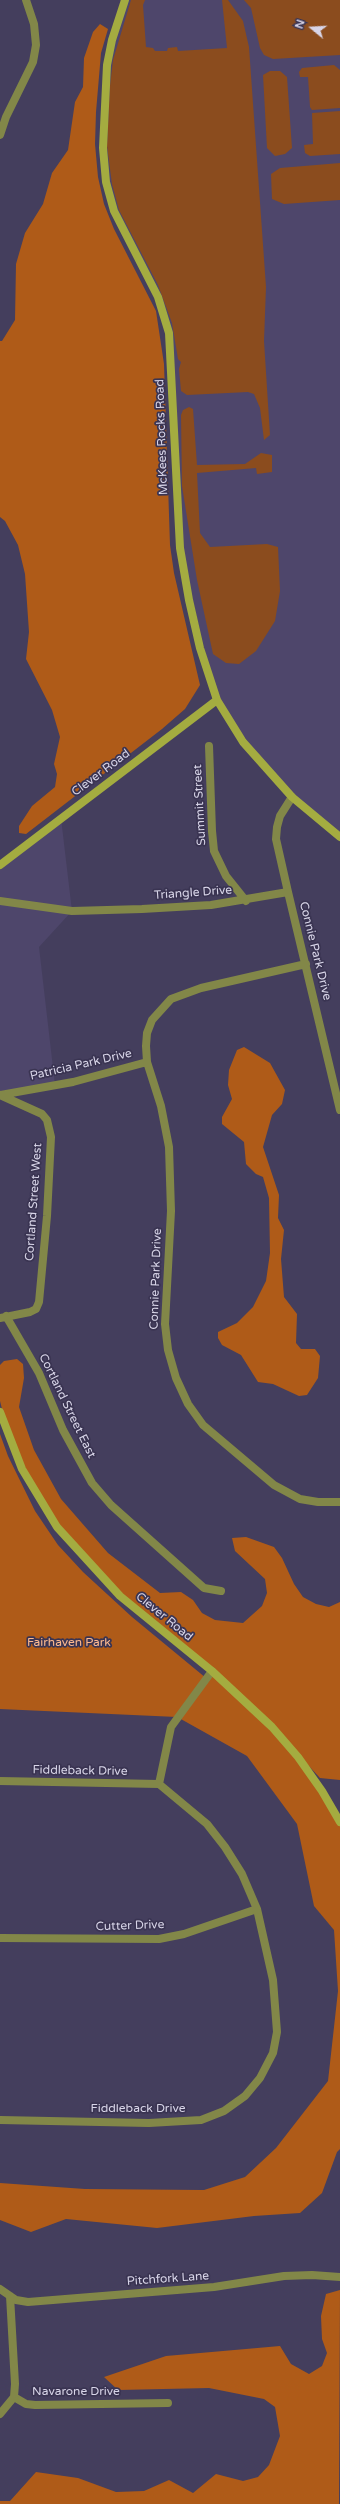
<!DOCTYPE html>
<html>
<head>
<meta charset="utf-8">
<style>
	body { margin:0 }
	#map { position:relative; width:340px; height:2504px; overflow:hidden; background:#443e5d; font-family:"Varela Round",sans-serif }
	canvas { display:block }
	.north { position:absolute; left:292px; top:8px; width:40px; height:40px; -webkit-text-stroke:3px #3a3452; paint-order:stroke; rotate:288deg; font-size:11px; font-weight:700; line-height:16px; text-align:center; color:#d8d5e8 }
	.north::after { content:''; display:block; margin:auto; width:14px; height:18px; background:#d8d5e8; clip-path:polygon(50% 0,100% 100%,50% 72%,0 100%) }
</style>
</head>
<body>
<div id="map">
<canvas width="340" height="2504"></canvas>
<div class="north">N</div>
</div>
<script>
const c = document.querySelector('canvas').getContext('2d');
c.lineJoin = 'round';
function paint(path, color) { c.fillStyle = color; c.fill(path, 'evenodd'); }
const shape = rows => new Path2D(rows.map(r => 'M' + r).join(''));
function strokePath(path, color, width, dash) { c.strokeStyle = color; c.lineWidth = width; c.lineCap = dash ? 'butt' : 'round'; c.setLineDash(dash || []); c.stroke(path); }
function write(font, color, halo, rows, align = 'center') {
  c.font = font + ' "Varela Round",sans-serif'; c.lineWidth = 3.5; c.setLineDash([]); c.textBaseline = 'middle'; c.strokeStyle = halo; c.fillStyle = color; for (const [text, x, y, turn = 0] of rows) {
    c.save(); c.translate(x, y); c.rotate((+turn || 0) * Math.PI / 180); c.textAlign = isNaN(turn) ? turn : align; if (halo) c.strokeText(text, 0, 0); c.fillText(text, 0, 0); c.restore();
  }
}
paint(shape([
	[125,0,340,0,340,837,278,782,217,700,180,548,164,314,126,235,106,182,107,65],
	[61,818,72,911,39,947,55,1085,0,1095,0,865]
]), '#4e466b');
paint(shape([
	[131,0,145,0,143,5,146,47,153,48,155,51,167,51,168,48,177,47,178,51,227,48,222,0,228,0,243,21,249,47,266,287,264,341,270,435,264,440,260,408,254,394,248,392,187,395,181,391,179,369,181,362,178,359,172,323,158,285,119,210,112,184,107,146,110,86,113,60],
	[244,0,340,0,340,55,273,59,264,55,260,48,251,8],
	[334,65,340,70,340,108,312,110,310,107,308,77,300,77,299,72,302,68],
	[270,71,280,71,287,77,292,148,285,154,275,156,267,148,263,75],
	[340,111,340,154,310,156,305,153,304,145,313,144,312,113],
	[340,163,340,200,284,204,272,199,271,174,280,168],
	[189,407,193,409,197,465,245,464,261,453,272,455,272,472,257,474,256,468,197,473,200,533,210,547,267,544,278,547,280,591,275,621,256,651,239,664,226,663,213,654,197,580,182,486,181,415,183,410]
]), '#8b4c1e');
paint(shape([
	[100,24,108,29,101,53,96,112,95,144,98,177,104,204,114,229,156,311,164,364,170,545,174,573,200,685,185,709,162,729,26,834,19,833,19,826,32,806,55,787,57,774,54,764,60,737,52,710,26,659,29,632,25,574,18,545,5,521,0,517,0,341,2,341,15,320,16,264,25,233,43,204,52,173,68,150,75,102,83,87,84,58,93,32],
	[244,1047,270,1063,285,1090,282,1104,272,1115,263,1147,279,1195,278,1218,284,1230,281,1259,284,1297,297,1314,296,1343,301,1349,315,1349,320,1356,318,1378,307,1395,299,1396,273,1384,258,1382,241,1355,222,1345,218,1338,218,1332,237,1323,253,1307,266,1281,270,1253,269,1198,263,1177,256,1174,246,1164,244,1142,222,1124,222,1117,232,1099,228,1085,229,1070,237,1050],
	[17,1359,23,1364,24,1378,19,1407,34,1450,61,1499,108,1553,160,1593,181,1592,193,1600,202,1613,215,1620,243,1623,262,1606,267,1593,265,1579,235,1551,232,1538,246,1537,274,1547,282,1558,294,1584,303,1597,316,1604,329,1607,340,1602,340,1780,320,1778,272,1726,121,1593,59,1524,24,1468,7,1429,0,1401,0,1365,4,1361],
	[0,1434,8,1456,35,1511,58,1545,83,1572,132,1617,206,1678,177,1717,0,1709],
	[212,1672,297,1757,340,1824,340,2149,337,2152,322,2193,300,2213,254,2216,157,2228,66,2219,31,2232,0,2220,0,2183,85,2189,204,2190,245,2177,276,2148,328,2081,338,1991,334,1930,314,1906,297,1824,247,1756,179,1718],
	[340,2290,339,2504,0,2504,0,2501,10,2501,36,2472,78,2478,116,2492,144,2491,169,2480,193,2493,216,2474,243,2481,258,2477,269,2465,280,2436,275,2407,264,2399,209,2388,118,2390,104,2377,166,2356,280,2346,291,2364,309,2374,322,2366,327,2353,322,2339,321,2316,326,2294]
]), '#af5b18');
strokePath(shape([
	[0,135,6,117,33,62,36,45,34,24,26,0],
	[209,746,212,831,214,851,226,876,246,901],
	[288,892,340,1110],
	[0,901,72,911,142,909,211,905,288,892,276,839,277,827,280,816,292,797],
	[306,964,201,988,171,999,152,1020,147,1033,146,1046,147,1062,161,1106,169,1147,171,1211,165,1324,168,1350,176,1378,188,1404,203,1425,274,1485,300,1499,318,1502,340,1502],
	[0,1095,42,1114,47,1120,51,1137,47,1216,39,1302,36,1309,30,1312,0,1318],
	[0,1095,73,1082,147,1062],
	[6,1316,39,1373,63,1430,92,1483,111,1505,204,1588,221,1591],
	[0,1781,159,1784,207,1824,225,1847,242,1874,257,1909,273,1980,277,2032,273,2053,260,2078,245,2096,224,2111,201,2120,149,2123,0,2120],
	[159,1784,171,1727,212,1671],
	[0,1938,159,1939,184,1934,257,1909],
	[0,2289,16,2300,28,2302,214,2287,284,2276,312,2275,340,2277],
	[14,2397,26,2404,35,2405,168,2403],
	[0,2414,14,2397,15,2384,10,2296]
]), '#828748', 8);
strokePath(shape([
	[125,0,112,40,107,65,103,148,106,182,114,211,158,297,169,333,180,548,189,600,200,648,217,700,243,742,292,797,340,837],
	[0,865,217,700],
	[0,1412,22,1469,57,1527,120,1596,212,1671,272,1727,298,1757,322,1791,340,1822]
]), '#a4ac40', 8);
write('12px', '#d8d5e8', '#3a3452', [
	["McKees Rocks Road",162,437,-92],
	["Clever Road",101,773,-37],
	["Summit Street",200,805,-93],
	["Triangle Drive",193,893,-4],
	["Connie Park Drive",315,951,76],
	["Patricia Park Drive",81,1065,-13],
	["Cortland Street West",34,1202,-86],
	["Connie Park Drive",156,1279,-88],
	["Cortland Street East",67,1406,64],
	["Clever Road",164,1617,39],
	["Fiddleback Drive",80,1771,1],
	["Cutter Drive",130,1926,-2],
	["Fiddleback Drive",138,2109],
	["Pitchfork Lane",168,2279,-4],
	["Navarone Drive",76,2392]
]);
write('12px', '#feba8f', '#3a3452', [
	["Fairhaven Park",69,1643]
]);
</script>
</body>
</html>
